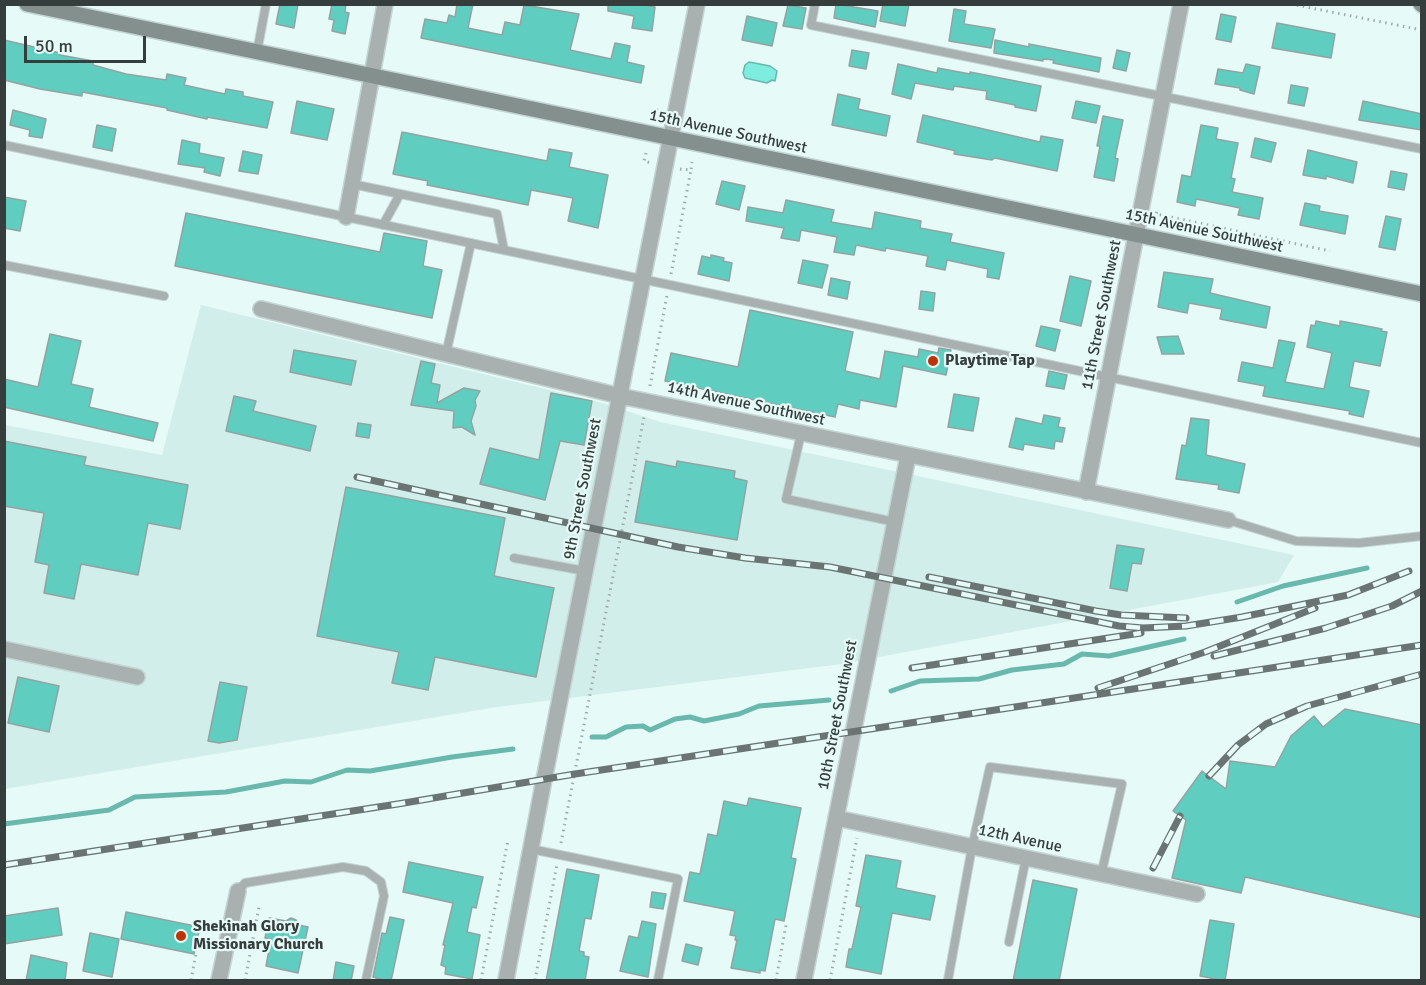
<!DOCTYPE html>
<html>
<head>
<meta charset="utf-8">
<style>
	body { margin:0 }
	#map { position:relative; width:1426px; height:985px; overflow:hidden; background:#e6faf7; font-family:Signika,sans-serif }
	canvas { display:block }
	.frame { position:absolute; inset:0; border:6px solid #363e3d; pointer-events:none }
	.scale { position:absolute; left:24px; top:36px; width:122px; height:27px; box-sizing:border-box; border:3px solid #363e3d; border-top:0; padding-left:8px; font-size:18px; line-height:21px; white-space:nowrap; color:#363e3d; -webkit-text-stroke:4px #e6faf7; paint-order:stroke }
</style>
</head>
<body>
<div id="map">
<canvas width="1426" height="985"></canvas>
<div class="frame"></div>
<div class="scale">50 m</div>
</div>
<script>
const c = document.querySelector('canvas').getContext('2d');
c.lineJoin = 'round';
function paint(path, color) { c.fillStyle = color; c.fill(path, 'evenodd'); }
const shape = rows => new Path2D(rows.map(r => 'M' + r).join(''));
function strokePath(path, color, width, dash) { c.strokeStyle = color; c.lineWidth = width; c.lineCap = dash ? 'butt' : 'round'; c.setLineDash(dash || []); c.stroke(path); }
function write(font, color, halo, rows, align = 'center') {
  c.font = font + ' Signika,sans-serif'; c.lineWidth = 4.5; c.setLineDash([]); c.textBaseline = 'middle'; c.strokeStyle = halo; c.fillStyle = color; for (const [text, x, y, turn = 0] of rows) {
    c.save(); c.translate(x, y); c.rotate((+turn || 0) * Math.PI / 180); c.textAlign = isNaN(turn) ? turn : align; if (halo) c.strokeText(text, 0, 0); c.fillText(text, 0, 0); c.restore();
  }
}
paint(shape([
	[201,305,606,404,660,422,1294,555,1278,582,842,664,497,707,5,789,5,425,162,455]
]), '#d1eeea');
const water = shape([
	[749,62,770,66,777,71,775,81,772,80,767,83,745,78,743,73,745,65,749,62]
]);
paint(water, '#7eecdf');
strokePath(water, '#68b8ae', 1.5);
strokePath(shape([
	[1237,602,1283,586,1367,568],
	[891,691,920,681,979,679,1012,670,1064,664,1082,654,1109,656,1184,639],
	[592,737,606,737,626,727,643,726,650,730,675,719,690,717,704,721,739,714,759,706,829,700],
	[4,824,109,810,135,797,226,792,285,781,311,782,347,770,370,771,452,757,513,749]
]), '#68b8ae', 5);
const building = shape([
	[280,4,298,4,294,28,276,24,280,4],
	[332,4,346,4,345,12,349,13,345,34,332,31,334,20,329,19,332,4],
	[457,4,473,4,468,28,502,35,505,22,520,25,524,5,579,14,570,50,611,59,615,43,630,46,627,62,644,66,641,83,421,38,425,19,447,23,449,15,455,17,457,4],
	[608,4,639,4,655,7,652,31,632,28,634,16,608,11,608,4],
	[836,4,878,11,875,27,834,18,836,4],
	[883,4,909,4,905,26,880,21,883,4],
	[788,5,806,8,802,29,783,26,788,5],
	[954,9,966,11,964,24,995,29,991,48,949,41,954,9],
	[1221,14,1236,17,1231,42,1216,39,1221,14],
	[747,16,777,23,772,46,742,40,747,16],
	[1277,23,1335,34,1331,58,1272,48,1277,23],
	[4,40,60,53,60,55,93,61,93,65,126,74,166,80,167,74,186,78,184,85,225,94,226,89,243,92,243,96,273,102,267,128,207,117,207,119,167,110,167,108,82,92,82,96,40,89,4,80,4,40],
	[995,40,1029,47,1029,44,1101,58,1099,72,1053,63,1054,60,1043,59,1043,61,994,53,995,40],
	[852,50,869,53,866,69,849,66,852,50],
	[1117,50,1130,53,1126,71,1113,68,1117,50],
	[898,64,937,73,938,68,970,74,970,72,1041,86,1036,111,1015,107,1015,105,986,99,987,91,954,86,953,90,915,83,911,99,892,94,898,64],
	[1246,64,1260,67,1254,94,1240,90,1240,88,1215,84,1218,69,1243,73,1246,64],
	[1291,85,1308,88,1304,106,1288,103,1291,85],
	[838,94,860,99,858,109,890,116,886,136,832,125,838,94],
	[297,101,334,109,327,140,291,133,297,101],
	[1076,101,1100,106,1096,123,1072,118,1076,101],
	[1363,101,1422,114,1422,130,1359,120,1363,101],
	[13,110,46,119,42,138,29,136,30,130,10,125,13,110],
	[923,115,1040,142,1041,136,1063,140,1057,171,995,158,992,160,954,154,955,151,952,150,917,142,923,115],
	[1103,116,1123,120,1115,158,1118,159,1114,181,1094,177,1100,146,1097,146,1103,116],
	[97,125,116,129,112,151,93,147,97,125],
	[1201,125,1218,128,1216,139,1238,143,1231,178,1235,179,1232,192,1263,198,1259,219,1238,215,1240,208,1196,199,1195,206,1177,202,1182,175,1191,177,1201,125],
	[402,132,547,161,549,149,572,153,569,167,608,175,598,228,568,221,573,198,531,190,528,205,427,185,428,181,393,174,402,132],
	[1255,138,1276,143,1271,162,1251,157,1255,138],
	[182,140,200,144,199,153,224,158,220,176,204,172,205,168,178,164,182,140],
	[1308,150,1357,162,1353,183,1326,176,1326,179,1303,175,1308,150],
	[243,151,262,155,258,174,239,171,243,151],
	[1391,171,1407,174,1404,190,1388,187,1391,171],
	[722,181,745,186,739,210,716,204,722,181],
	[4,197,26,201,20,231,4,228,4,197],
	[786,200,834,210,831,222,872,229,875,212,921,221,920,228,952,234,950,242,1004,253,999,279,987,277,988,269,947,260,945,270,926,266,928,256,886,248,885,251,856,245,854,255,834,252,837,237,801,230,799,241,781,238,784,228,746,221,748,207,783,213,786,200],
	[1305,203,1320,206,1319,211,1348,216,1345,234,1300,225,1305,203],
	[186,213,380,252,384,233,427,241,423,266,442,270,432,318,175,266,186,213],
	[1386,216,1401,219,1395,250,1379,247,1386,216],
	[711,255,724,258,723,261,732,263,729,281,698,274,702,256,711,258,711,255],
	[803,260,828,265,822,288,798,283,803,260],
	[1164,272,1213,279,1210,293,1270,307,1266,328,1220,319,1222,309,1189,303,1187,313,1158,307,1164,272],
	[1070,276,1091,281,1081,326,1060,321,1070,276],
	[831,278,850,282,847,299,828,295,831,278],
	[921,291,935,293,933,311,919,309,921,291],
	[750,310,853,332,845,371,880,379,885,351,918,357,919,349,938,353,939,348,951,350,946,375,903,366,896,407,860,400,859,409,838,404,835,417,665,381,671,353,738,367,750,310],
	[1316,321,1340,326,1340,321,1346,322,1382,329,1381,331,1387,332,1380,366,1354,361,1349,387,1369,391,1363,417,1349,414,1350,411,1263,396,1265,386,1238,381,1242,362,1273,368,1279,340,1295,343,1285,382,1324,389,1332,353,1307,347,1311,325,1315,326,1316,321],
	[1041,326,1060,330,1055,351,1036,346,1041,326],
	[50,334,81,341,71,384,93,389,89,407,158,423,153,441,4,407,4,379,38,387,50,334],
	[1178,336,1184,354,1162,354,1157,337,1178,336],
	[294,350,356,361,351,385,290,372,294,350],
	[421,361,435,364,431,383,440,385,437,403,464,388,480,391,475,400,476,406,471,421,475,435,462,427,453,428,454,411,411,405,421,361],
	[1049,371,1067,375,1064,389,1046,386,1049,371],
	[551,393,592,401,584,445,560,441,545,500,480,484,490,448,539,460,551,393],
	[954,394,979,398,973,431,948,427,954,394],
	[234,396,256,401,253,411,316,426,310,451,226,431,234,396],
	[1044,415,1060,418,1058,427,1065,428,1062,442,1055,441,1054,449,1024,444,1023,450,1009,447,1016,418,1042,424,1044,415],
	[1191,418,1209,420,1206,455,1245,464,1239,493,1218,489,1219,485,1176,479,1182,445,1186,446,1191,418],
	[358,423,371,425,369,438,356,436,358,423],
	[4,441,86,457,84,465,188,485,180,529,148,523,138,575,81,564,74,599,44,593,49,565,35,562,44,513,4,506,4,441],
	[646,461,676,467,677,461,735,471,734,478,747,481,737,540,635,522,646,461],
	[346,487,505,518,494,576,554,588,536,677,435,657,428,690,392,683,399,652,317,636,346,487],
	[1117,545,1144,549,1141,564,1132,563,1127,591,1110,588,1117,545],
	[18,677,59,686,49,732,8,723,18,677],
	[220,682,247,687,237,740,219,743,208,741,220,682],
	[1345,709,1422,725,1422,918,1245,877,1241,893,1172,878,1186,820,1173,811,1202,771,1226,789,1230,761,1275,767,1291,736,1314,716,1323,727,1345,709],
	[749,798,801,808,791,858,796,859,784,921,775,919,765,971,760,970,760,973,731,968,737,940,735,940,736,936,730,935,735,911,684,901,690,872,700,874,708,834,717,836,724,801,747,806,749,798],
	[866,855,901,861,896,888,935,896,930,920,892,913,881,974,846,967,849,949,852,949,861,907,856,906,866,855],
	[409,862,483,877,476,908,472,907,467,932,480,935,472,979,445,974,446,967,441,965,445,945,443,945,453,903,403,892,409,862],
	[567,869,599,875,591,919,585,918,579,951,584,952,584,956,589,957,585,981,546,981,567,869],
	[1033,880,1077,889,1059,981,1013,981,1033,880],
	[652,892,666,894,663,909,650,907,652,892],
	[58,908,62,935,4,944,4,916,58,908],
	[126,912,200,927,194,954,121,939,126,912],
	[390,917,404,920,391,981,386,981,373,977,382,933,386,934,390,917],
	[269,918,286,921,291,918,296,920,299,925,308,927,298,973,266,966,271,939,265,938,269,918],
	[1210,920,1234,924,1225,981,1200,976,1210,920],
	[642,921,656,924,648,977,620,971,629,936,638,938,642,921],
	[90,933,119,939,112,977,83,971,90,933],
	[686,944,702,948,698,965,682,961,686,944],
	[31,955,67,963,65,981,26,981,31,955],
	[336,962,354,966,351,981,333,981,336,962]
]);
paint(building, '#5fcec1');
strokePath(building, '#91a4a1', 1.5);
const lane = shape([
	[815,4,811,25,1422,149],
	[257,52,266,4],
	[4,145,1422,443],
	[352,184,497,214,504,250],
	[383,225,400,194],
	[4,265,164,296],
	[446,354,471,243],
	[801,434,786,499,895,522],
	[1228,520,1296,541,1359,543,1422,536],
	[514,558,585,571],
	[531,849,678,879,658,980],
	[238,891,245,883,343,867,366,871,381,882,384,896,366,980],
	[1009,942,1026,858],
	[948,980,972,847,990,767,1122,784,1101,875]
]);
const street = shape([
	[346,217,385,4],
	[261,309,620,396,1228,520],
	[1086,492,1181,4],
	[4,649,137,677],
	[836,818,1197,894],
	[219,980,238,891],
	[506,980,542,790,697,4],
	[804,980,908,456]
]);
const secondary = shape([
	[27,4,1422,294],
	[1421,4,1422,5]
]);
strokePath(lane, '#c3d4d2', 10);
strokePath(street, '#c3d4d2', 18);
strokePath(secondary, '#c3d4d2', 18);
strokePath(shape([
	[1291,4,1422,30],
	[653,121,656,110,662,111],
	[646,153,644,161,651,163],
	[680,169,691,170,692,162],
	[1157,212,1156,214,1330,251],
	[671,274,691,170],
	[650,386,667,295],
	[561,843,644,417],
	[191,980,196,954],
	[245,980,259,907],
	[481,980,508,840],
	[535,980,557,864],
	[776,980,786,925],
	[830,980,857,838]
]), '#9eadab', 3, [1.5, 4.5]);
strokePath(lane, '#a8b1b0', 8);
strokePath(street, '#a8b1b0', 15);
strokePath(secondary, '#83908e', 15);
const rail = shape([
	[357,477,678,547,745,558,830,567,1119,626,1143,628,1186,626,1242,617,1348,595,1409,571],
	[929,577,1096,611,1121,615,1186,618],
	[1214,656,1326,628,1392,606,1422,591],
	[912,668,1141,633],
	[1098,688,1205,652,1315,608],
	[1209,776,1238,745,1266,724,1307,706,1422,674],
	[4,865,404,803,575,774,1422,645],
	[1153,868,1180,816]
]);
strokePath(rail, '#697473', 7);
strokePath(rail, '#e6faf7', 4.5, [14]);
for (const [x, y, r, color] of [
	[933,361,6,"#bc3305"],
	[181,936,6,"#bc3305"]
]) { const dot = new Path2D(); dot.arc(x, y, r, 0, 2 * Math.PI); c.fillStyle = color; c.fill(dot); strokePath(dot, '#e6faf7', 2); }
write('16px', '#363e3d', '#e6faf7', [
	["15th Avenue Southwest",728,132,12],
	["15th Avenue Southwest",1204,231,12],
	["11th Street Southwest",1102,315,-79],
	["14th Avenue Southwest",746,404,12],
	["9th Street Southwest",583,489,-79],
	["10th Street Southwest",838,715,-79],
	["12th Avenue",1020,839,12]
]);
write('bold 16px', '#363e3d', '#e6faf7', [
	["Playtime Tap",945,361],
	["Shekinah Glory",193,927],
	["Missionary Church",193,945]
], 'left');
</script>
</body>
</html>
